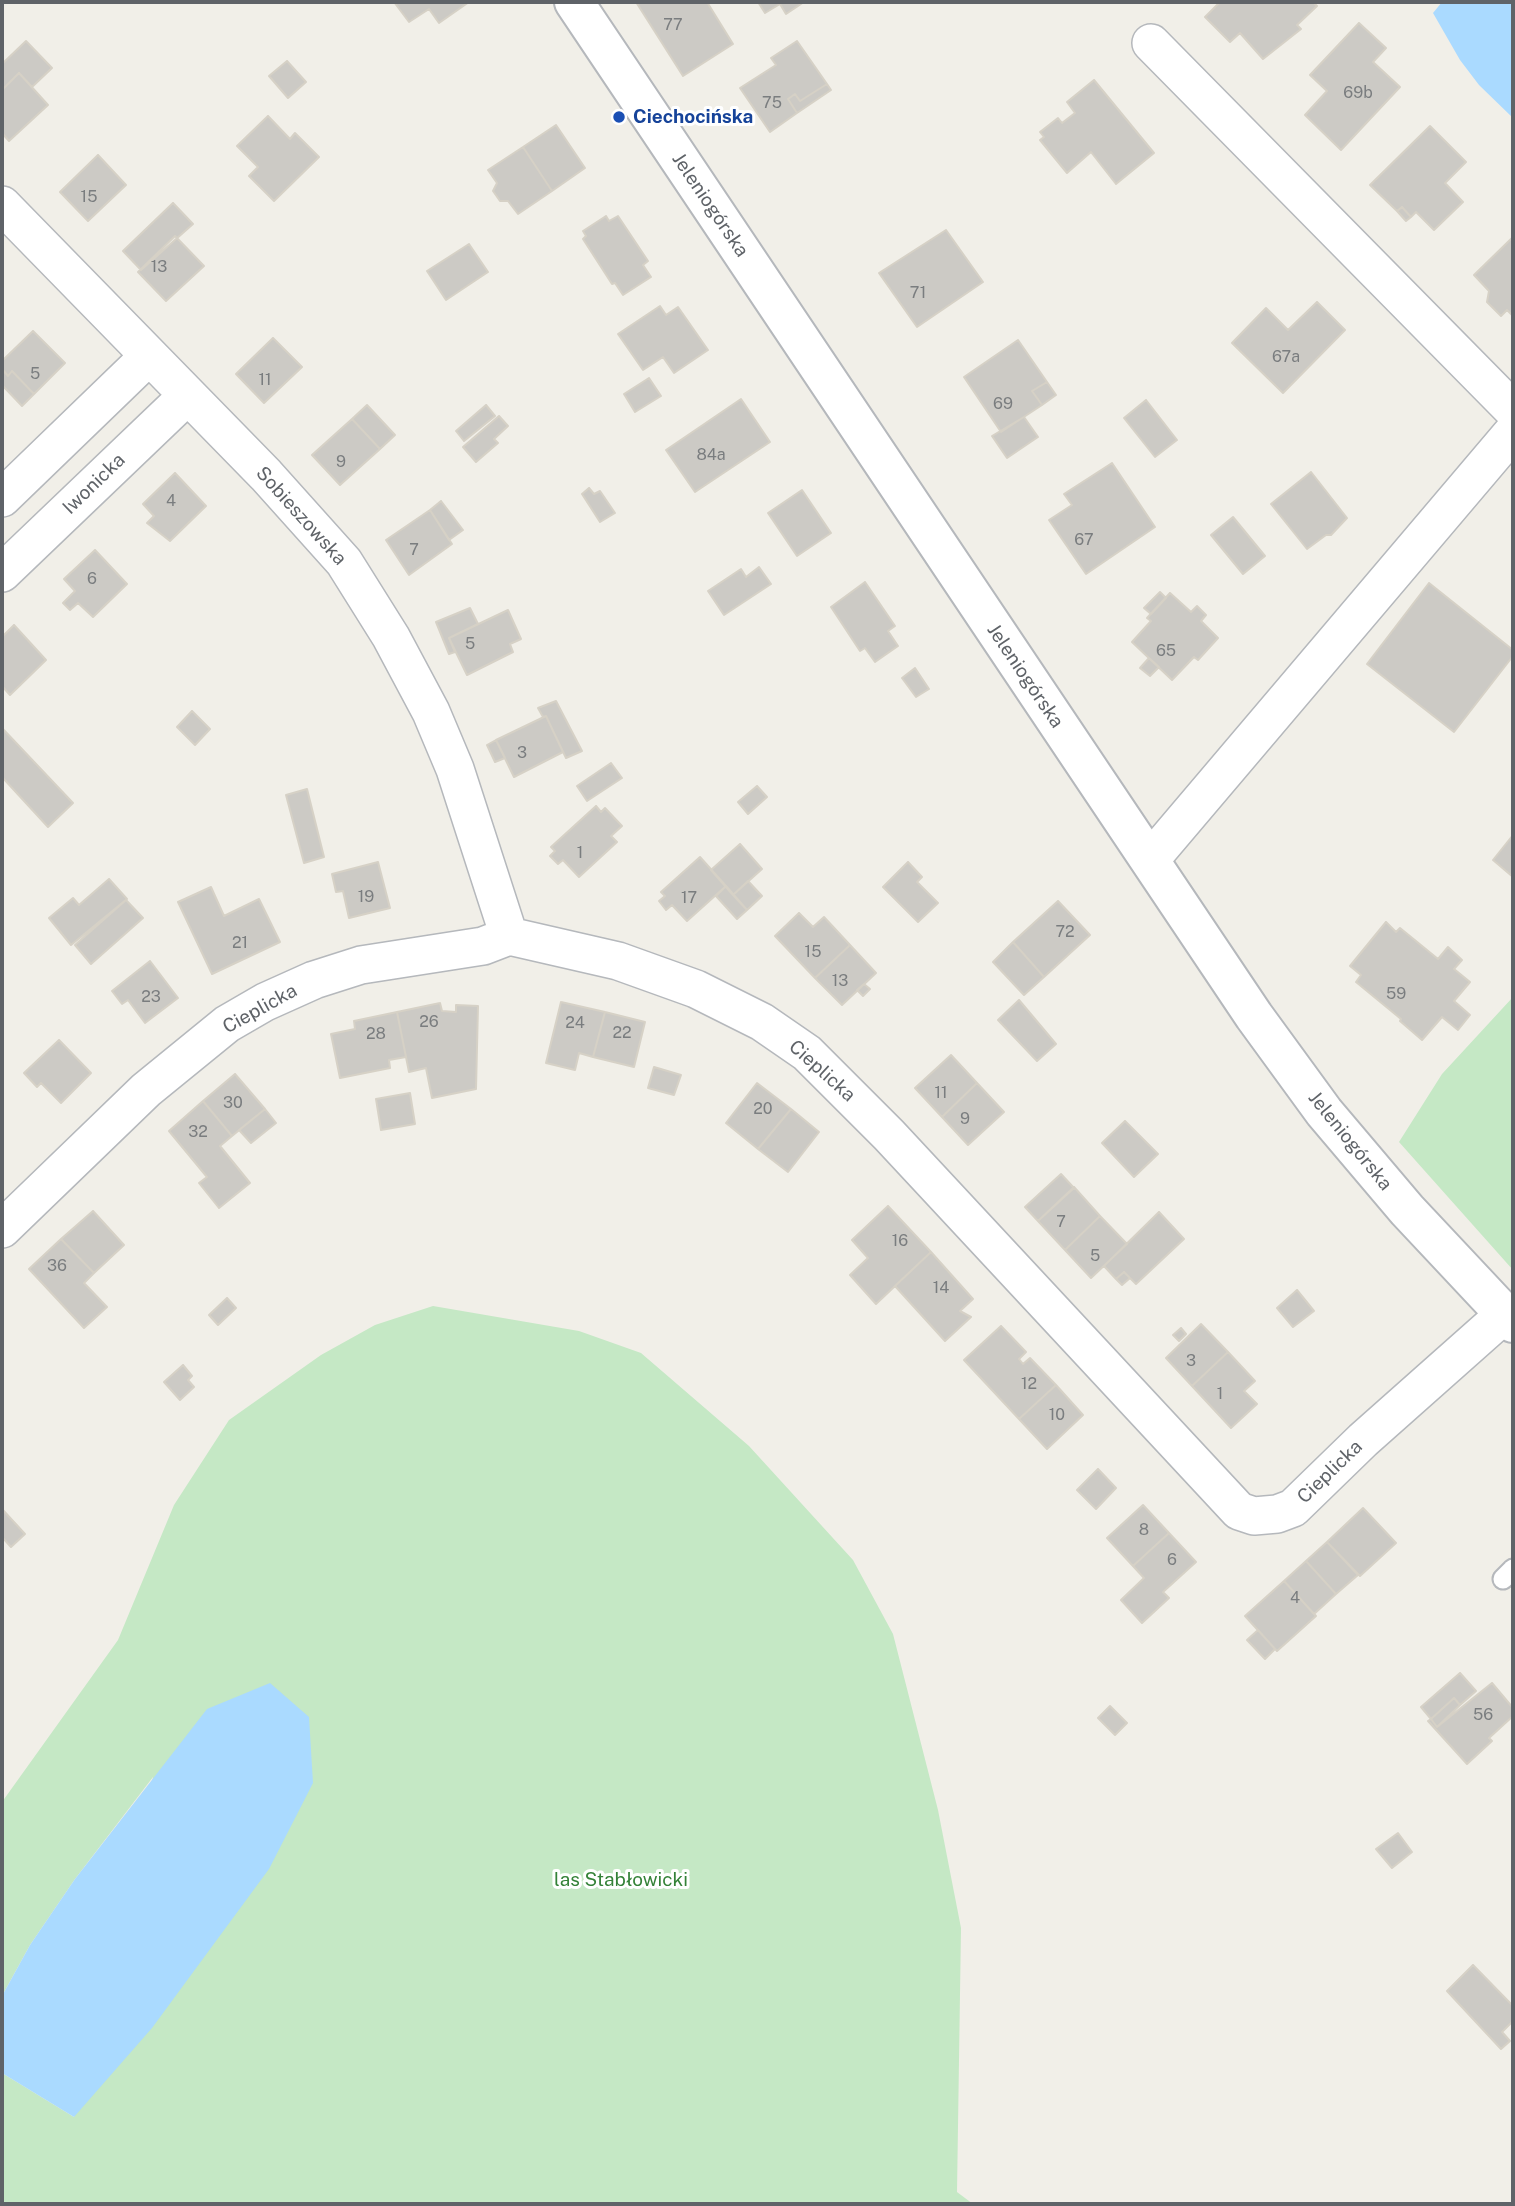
<!DOCTYPE html>
<html>
<head>
<meta charset="utf-8">
<style>
	body { margin:0 }
	#map { position:relative; width:1515px; height:2206px; overflow:hidden; background:#f1efe8; font-family:"Public Sans",sans-serif }
	canvas { display:block }
	.frame { position:absolute; inset:0; border:4px solid #5f6368; pointer-events:none }
</style>
</head>
<body>
<div id="map">
<canvas width="1515" height="2206"></canvas>
<div class="frame"></div>
</div>
<script>
const c = document.querySelector('canvas').getContext('2d');
c.lineJoin = 'round';
function paint(path, color) { c.fillStyle = color; c.fill(path, 'evenodd'); }
const shape = rows => new Path2D(rows.map(r => 'M' + r).join(''));
function strokePath(path, color, width, dash) { c.strokeStyle = color; c.lineWidth = width; c.lineCap = dash ? 'butt' : 'round'; c.setLineDash(dash || []); c.stroke(path); }
function write(font, color, halo, rows, align = 'center') {
  c.font = font + ' "Public Sans",sans-serif'; c.lineWidth = 6; c.setLineDash([]); c.textBaseline = 'middle'; c.strokeStyle = halo; c.fillStyle = color; for (const [text, x, y, turn = 0] of rows) {
    c.save(); c.translate(x, y); c.rotate((+turn || 0) * Math.PI / 180); c.textAlign = isNaN(turn) ? turn : align; if (halo) c.strokeText(text, 0, 0); c.fillText(text, 0, 0); c.restore();
  }
}
paint(shape([
	[1513,997,1513,1270,1399,1142,1442,1074],
	[433,1306,579,1331,641,1353,749,1446,853,1560,893,1634,938,1810,961,1928,957,2192,973,2204,2,2204,2,2073,74,2117,153,1777,75,1879,30,1945,2,1996,2,1802,118,1640,174,1505,229,1420,321,1355,375,1325]
]), '#c5e8c5');
paint(shape([
	[1442,2,1513,2,1513,118,1479,85,1460,60,1433,13],
	[270,1683,309,1717,313,1783,269,1869,152,2028,74,2117,2,2073,2,1996,30,1945,75,1879,207,1709]
]), '#aadaff');
const building = shape([
	[394,2,469,2,439,23,429,9,409,22,394,2],
	[636,2,707,2,733,44,683,76,636,2],
	[758,2,804,2,786,14,780,4,765,13,758,2],
	[1220,2,1313,2,1317,6,1297,25,1301,29,1263,59,1240,33,1230,42,1205,17,1220,2],
	[1359,23,1386,48,1373,62,1400,87,1341,150,1305,115,1327,91,1310,75,1359,23],
	[26,41,52,68,32,87,19,73,2,90,2,64,26,41],
	[797,41,827,84,800,101,795,94,788,99,797,113,770,132,740,88,776,65,771,58,797,41],
	[287,61,306,82,288,98,269,76,287,61],
	[19,73,48,105,9,141,2,133,2,90,19,73],
	[1094,80,1154,153,1116,184,1091,152,1067,173,1040,140,1044,137,1040,132,1058,118,1062,123,1075,113,1067,102,1094,80],
	[827,84,831,90,797,113,788,99,795,94,800,101,827,84],
	[268,116,290,139,295,133,319,157,274,201,249,176,258,167,237,146,268,116],
	[556,125,585,168,552,191,523,147,556,125],
	[1430,126,1466,162,1445,183,1463,202,1434,230,1416,212,1411,217,1402,207,1397,211,1370,185,1430,126],
	[523,147,552,191,518,214,508,201,500,201,493,191,497,183,488,170,523,147],
	[98,155,126,185,88,221,60,192,98,155],
	[173,203,193,224,141,270,123,251,173,203],
	[1402,207,1411,217,1406,221,1397,211,1402,207],
	[606,216,609,221,618,216,648,261,643,265,651,277,623,295,615,283,612,284,583,239,586,236,583,231,606,216],
	[946,230,983,282,917,327,879,273,946,230],
	[175,236,204,266,166,301,138,272,175,236],
	[1513,237,1513,316,1507,310,1501,316,1487,302,1489,291,1474,275,1513,237],
	[469,244,488,272,446,300,427,271,469,244],
	[1317,302,1345,330,1283,393,1232,343,1266,308,1288,330,1317,302],
	[660,306,666,315,678,307,708,350,674,373,663,357,643,370,618,334,660,306],
	[33,331,65,363,34,394,12,371,8,376,2,369,2,361,33,331],
	[273,338,302,367,264,403,236,374,273,338],
	[1018,340,1047,382,1032,391,1042,405,1001,432,964,377,1018,340],
	[2,369,8,376,12,371,34,394,22,406,2,385,2,369],
	[649,378,661,396,635,412,624,394,649,378],
	[1047,382,1056,395,1042,405,1032,391,1047,382],
	[741,399,770,442,695,492,666,450,741,399],
	[1146,400,1177,440,1155,457,1124,418,1146,400],
	[367,405,395,435,380,449,352,419,367,405],
	[486,405,495,416,464,441,456,431,486,405],
	[499,416,508,426,494,439,498,443,476,462,463,447,499,416],
	[1024,417,1038,437,1007,458,992,436,1024,417],
	[352,419,380,449,340,485,312,455,352,419],
	[1112,463,1155,527,1086,574,1049,520,1072,505,1064,494,1112,463],
	[1311,472,1347,518,1331,535,1326,535,1307,549,1271,504,1311,472],
	[175,473,206,506,170,541,147,523,154,516,143,504,175,473],
	[589,488,594,494,600,491,615,513,600,522,582,494,589,488],
	[802,490,831,533,797,556,768,513,802,490],
	[441,501,463,530,449,540,430,510,441,501],
	[430,510,452,544,409,575,386,540,430,510],
	[1233,517,1265,556,1243,574,1211,535,1233,517],
	[95,550,127,584,93,617,78,603,70,610,63,603,75,591,64,579,95,550],
	[759,567,771,584,724,615,708,591,741,569,746,577,759,567],
	[865,582,895,626,888,631,898,646,875,662,865,648,860,651,831,607,865,582],
	[1429,583,1513,650,1513,656,1454,732,1367,664,1429,583],
	[1160,592,1166,598,1151,614,1144,608,1160,592],
	[1170,593,1191,612,1197,606,1206,615,1201,621,1218,638,1198,660,1194,657,1172,680,1132,642,1151,621,1147,618,1170,593],
	[470,608,478,624,449,638,455,652,449,654,436,622,470,608],
	[508,610,521,639,510,644,513,652,467,675,449,638,508,610],
	[14,625,46,660,10,695,2,686,2,637,14,625],
	[1149,658,1159,667,1150,676,1140,668,1149,658],
	[915,668,929,689,916,697,902,678,915,668],
	[556,701,582,751,566,758,546,716,543,717,538,708,556,701],
	[192,711,210,729,195,745,177,727,192,711],
	[546,716,563,752,514,777,496,740,546,716],
	[2,728,73,803,48,827,2,777,2,728],
	[496,740,505,758,495,762,487,745,496,740],
	[611,763,622,778,587,801,577,786,611,763],
	[757,786,767,797,748,814,738,802,757,786],
	[307,789,324,857,304,863,286,795,307,789],
	[596,806,601,812,605,808,622,826,611,836,617,842,579,877,563,860,558,864,550,856,555,851,551,847,596,806],
	[1513,835,1513,877,1493,860,1513,835],
	[740,844,762,869,733,895,711,870,740,844],
	[700,857,726,886,687,921,672,905,666,910,659,901,665,896,661,892,700,857],
	[378,862,390,908,349,918,343,891,336,892,332,874,378,862],
	[908,862,922,877,917,882,938,903,918,922,883,887,908,862],
	[109,879,127,899,71,945,49,918,73,898,79,905,109,879],
	[748,881,762,896,747,910,733,895,748,881],
	[726,886,747,910,737,919,716,896,726,886],
	[211,887,224,916,259,899,280,942,212,974,178,902,211,887],
	[126,900,143,918,91,964,75,945,126,900],
	[1058,901,1090,935,1044,977,1013,942,1058,901],
	[799,913,813,927,824,917,850,945,815,978,775,936,799,913],
	[1386,922,1396,932,1400,928,1438,959,1448,947,1462,960,1454,969,1470,982,1454,1001,1470,1015,1458,1030,1442,1017,1422,1040,1400,1021,1401,1019,1356,982,1361,975,1350,966,1386,922],
	[1013,942,1044,977,1024,995,993,962,1013,942],
	[850,945,876,973,842,1005,815,978,850,945],
	[150,961,178,998,145,1023,128,1000,122,1004,112,991,150,961],
	[864,984,870,989,863,996,857,990,864,984],
	[1019,1000,1056,1044,1037,1061,998,1020,1019,1000],
	[561,1002,605,1012,593,1057,579,1053,575,1070,546,1063,561,1002],
	[440,1003,442,1011,456,1012,456,1005,478,1006,476,1089,432,1098,426,1068,409,1072,397,1012,440,1003],
	[397,1012,406,1057,389,1060,390,1068,340,1078,331,1034,355,1029,354,1021,397,1012],
	[605,1012,645,1022,634,1067,593,1057,605,1012],
	[59,1040,91,1073,61,1103,41,1083,37,1087,24,1073,59,1040],
	[951,1055,977,1083,942,1117,915,1088,951,1055],
	[654,1067,681,1075,674,1095,648,1088,654,1067],
	[235,1074,265,1109,232,1136,203,1101,235,1074],
	[757,1083,791,1109,758,1149,726,1123,757,1083],
	[977,1083,1004,1112,968,1145,942,1117,977,1083],
	[410,1093,415,1124,381,1130,376,1099,410,1093],
	[203,1101,232,1136,220,1146,250,1183,219,1208,199,1183,207,1177,169,1131,203,1101],
	[265,1109,276,1123,251,1143,239,1130,265,1109],
	[791,1109,819,1132,788,1172,758,1149,791,1109],
	[1125,1121,1158,1154,1134,1177,1102,1143,1125,1121],
	[1061,1174,1074,1188,1038,1221,1025,1207,1061,1174],
	[1074,1187,1100,1216,1065,1250,1038,1221,1074,1187],
	[888,1206,931,1252,876,1304,850,1275,868,1258,852,1240,888,1206],
	[93,1211,124,1245,94,1273,61,1239,93,1211],
	[1159,1212,1184,1239,1136,1284,1124,1272,1116,1279,1104,1266,1159,1212],
	[1100,1216,1127,1244,1091,1278,1065,1250,1100,1216],
	[61,1239,94,1273,84,1283,107,1307,84,1328,29,1269,61,1239],
	[931,1252,973,1299,960,1311,971,1317,945,1341,895,1286,931,1252],
	[1124,1272,1130,1278,1122,1285,1116,1279,1124,1272],
	[1297,1290,1314,1311,1293,1327,1277,1308,1297,1290],
	[227,1298,236,1308,218,1325,209,1315,227,1298],
	[1201,1324,1228,1352,1192,1386,1166,1358,1201,1324],
	[1001,1326,1026,1352,1019,1359,1023,1364,1030,1358,1056,1385,1019,1419,964,1360,1001,1326],
	[1181,1328,1186,1334,1179,1341,1173,1335,1181,1328],
	[1228,1352,1255,1381,1244,1391,1257,1404,1231,1428,1192,1386,1228,1352],
	[183,1365,192,1376,188,1380,194,1387,180,1400,164,1382,183,1365],
	[1056,1385,1083,1415,1047,1449,1019,1419,1056,1385],
	[1098,1469,1116,1488,1096,1509,1077,1490,1098,1469],
	[1143,1505,1169,1533,1133,1566,1107,1538,1143,1505],
	[1363,1508,1396,1543,1360,1576,1327,1542,1363,1508],
	[2,1509,25,1534,11,1547,2,1537,2,1509],
	[1169,1533,1196,1562,1163,1592,1169,1598,1142,1623,1121,1600,1144,1578,1133,1566,1169,1533],
	[1327,1542,1358,1575,1336,1594,1306,1561,1327,1542],
	[1306,1561,1336,1594,1314,1614,1284,1581,1306,1561],
	[1284,1581,1316,1616,1277,1651,1245,1616,1284,1581],
	[1258,1630,1275,1649,1265,1659,1247,1640,1258,1630],
	[1460,1673,1476,1691,1460,1705,1454,1698,1431,1719,1421,1707,1460,1673],
	[1492,1683,1513,1708,1513,1716,1489,1738,1492,1741,1467,1764,1428,1721,1431,1719,1437,1727,1492,1683],
	[1454,1698,1460,1705,1437,1727,1431,1719,1454,1698],
	[1110,1706,1127,1723,1115,1735,1098,1718,1110,1706],
	[1398,1833,1412,1852,1392,1868,1376,1849,1398,1833],
	[1473,1965,1513,2006,1513,2021,1502,2032,1510,2041,1501,2049,1447,1991,1473,1965]
]);
paint(building, '#cccac5');
strokePath(building, '#d6d1c6', 2);
const service = shape([
	[1503,1579,1513,1569]
]);
const minor = shape([
	[1151,43,1513,410],
	[2,205,266,475,344,562,391,637,431,712,455,769,509,936],
	[2,498,148,357],
	[2,573,187,396],
	[1150,860,1513,432],
	[2,1229,146,1090,227,1024,265,1002,314,980,361,965,483,946,509,936,618,961,696,989,762,1022,807,1053,889,1135,1239,1511,1254,1516,1277,1514,1293,1508,1363,1440,1505,1314]
]);
const tertiary = shape([
	[574,2,1254,1016,1324,1112,1407,1210,1513,1323]
]);
strokePath(service, '#b5b8bc', 23);
strokePath(minor, '#b5b8bc', 40);
strokePath(tertiary, '#b5b8bc', 42);
strokePath(service, '#fff', 19);
strokePath(minor, '#fff', 37);
strokePath(tertiary, '#fff', 38);
for (const [x, y, r, color] of [
	[619,117,7,"#1a4fb4"]
]) { const dot = new Path2D(); dot.arc(x, y, r, 0, 2 * Math.PI); c.fillStyle = color; c.fill(dot); strokePath(dot, '#fff', 2.5); }
write('16px', '#7a7d7f', null, [
	["77",673,25],
	["69b",1358,93],
	["75",772,103],
	["15",89,197],
	["13",159,267],
	["71",918,293],
	["67a",1286,357],
	["5",35,374],
	["11",265,380],
	["69",1003,404],
	["84a",711,455],
	["9",341,462],
	["4",171,501],
	["67",1084,540],
	["7",414,550],
	["6",92,579],
	["5",470,644],
	["65",1166,651],
	["3",522,753],
	["1",580,853],
	["19",366,897],
	["17",689,898],
	["72",1065,932],
	["21",240,943],
	["15",813,952],
	["13",840,981],
	["59",1396,994],
	["23",151,997],
	["26",429,1022],
	["24",575,1023],
	["22",622,1033],
	["28",376,1034],
	["11",941,1093],
	["30",233,1103],
	["20",763,1109],
	["9",965,1119],
	["32",198,1132],
	["7",1061,1222],
	["16",900,1241],
	["5",1095,1256],
	["36",57,1266],
	["14",941,1288],
	["3",1191,1361],
	["12",1029,1384],
	["1",1220,1394],
	["10",1057,1415],
	["8",1144,1530],
	["6",1172,1560],
	["4",1295,1598],
	["56",1483,1715]
]);
write('bold 19px', '#164399', '#fff', [
	["Ciechocińska",633,117]
], 'left');
write('19px', '#5f6368', '#fff', [
	["Jeleniogórska",710,205,56],
	["Iwonicka",94,484,-44],
	["Sobieszowska",301,516,48],
	["Jeleniogórska",1025,676,56],
	["Cieplicka",260,1009,-29],
	["Cieplicka",822,1071,42],
	["Jeleniogórska",1350,1141,51],
	["Cieplicka",1330,1472,-44]
]);
write('19px', '#348238', '#fff', [
	["las Stabłowicki",621,1880]
]);
</script>
</body>
</html>
